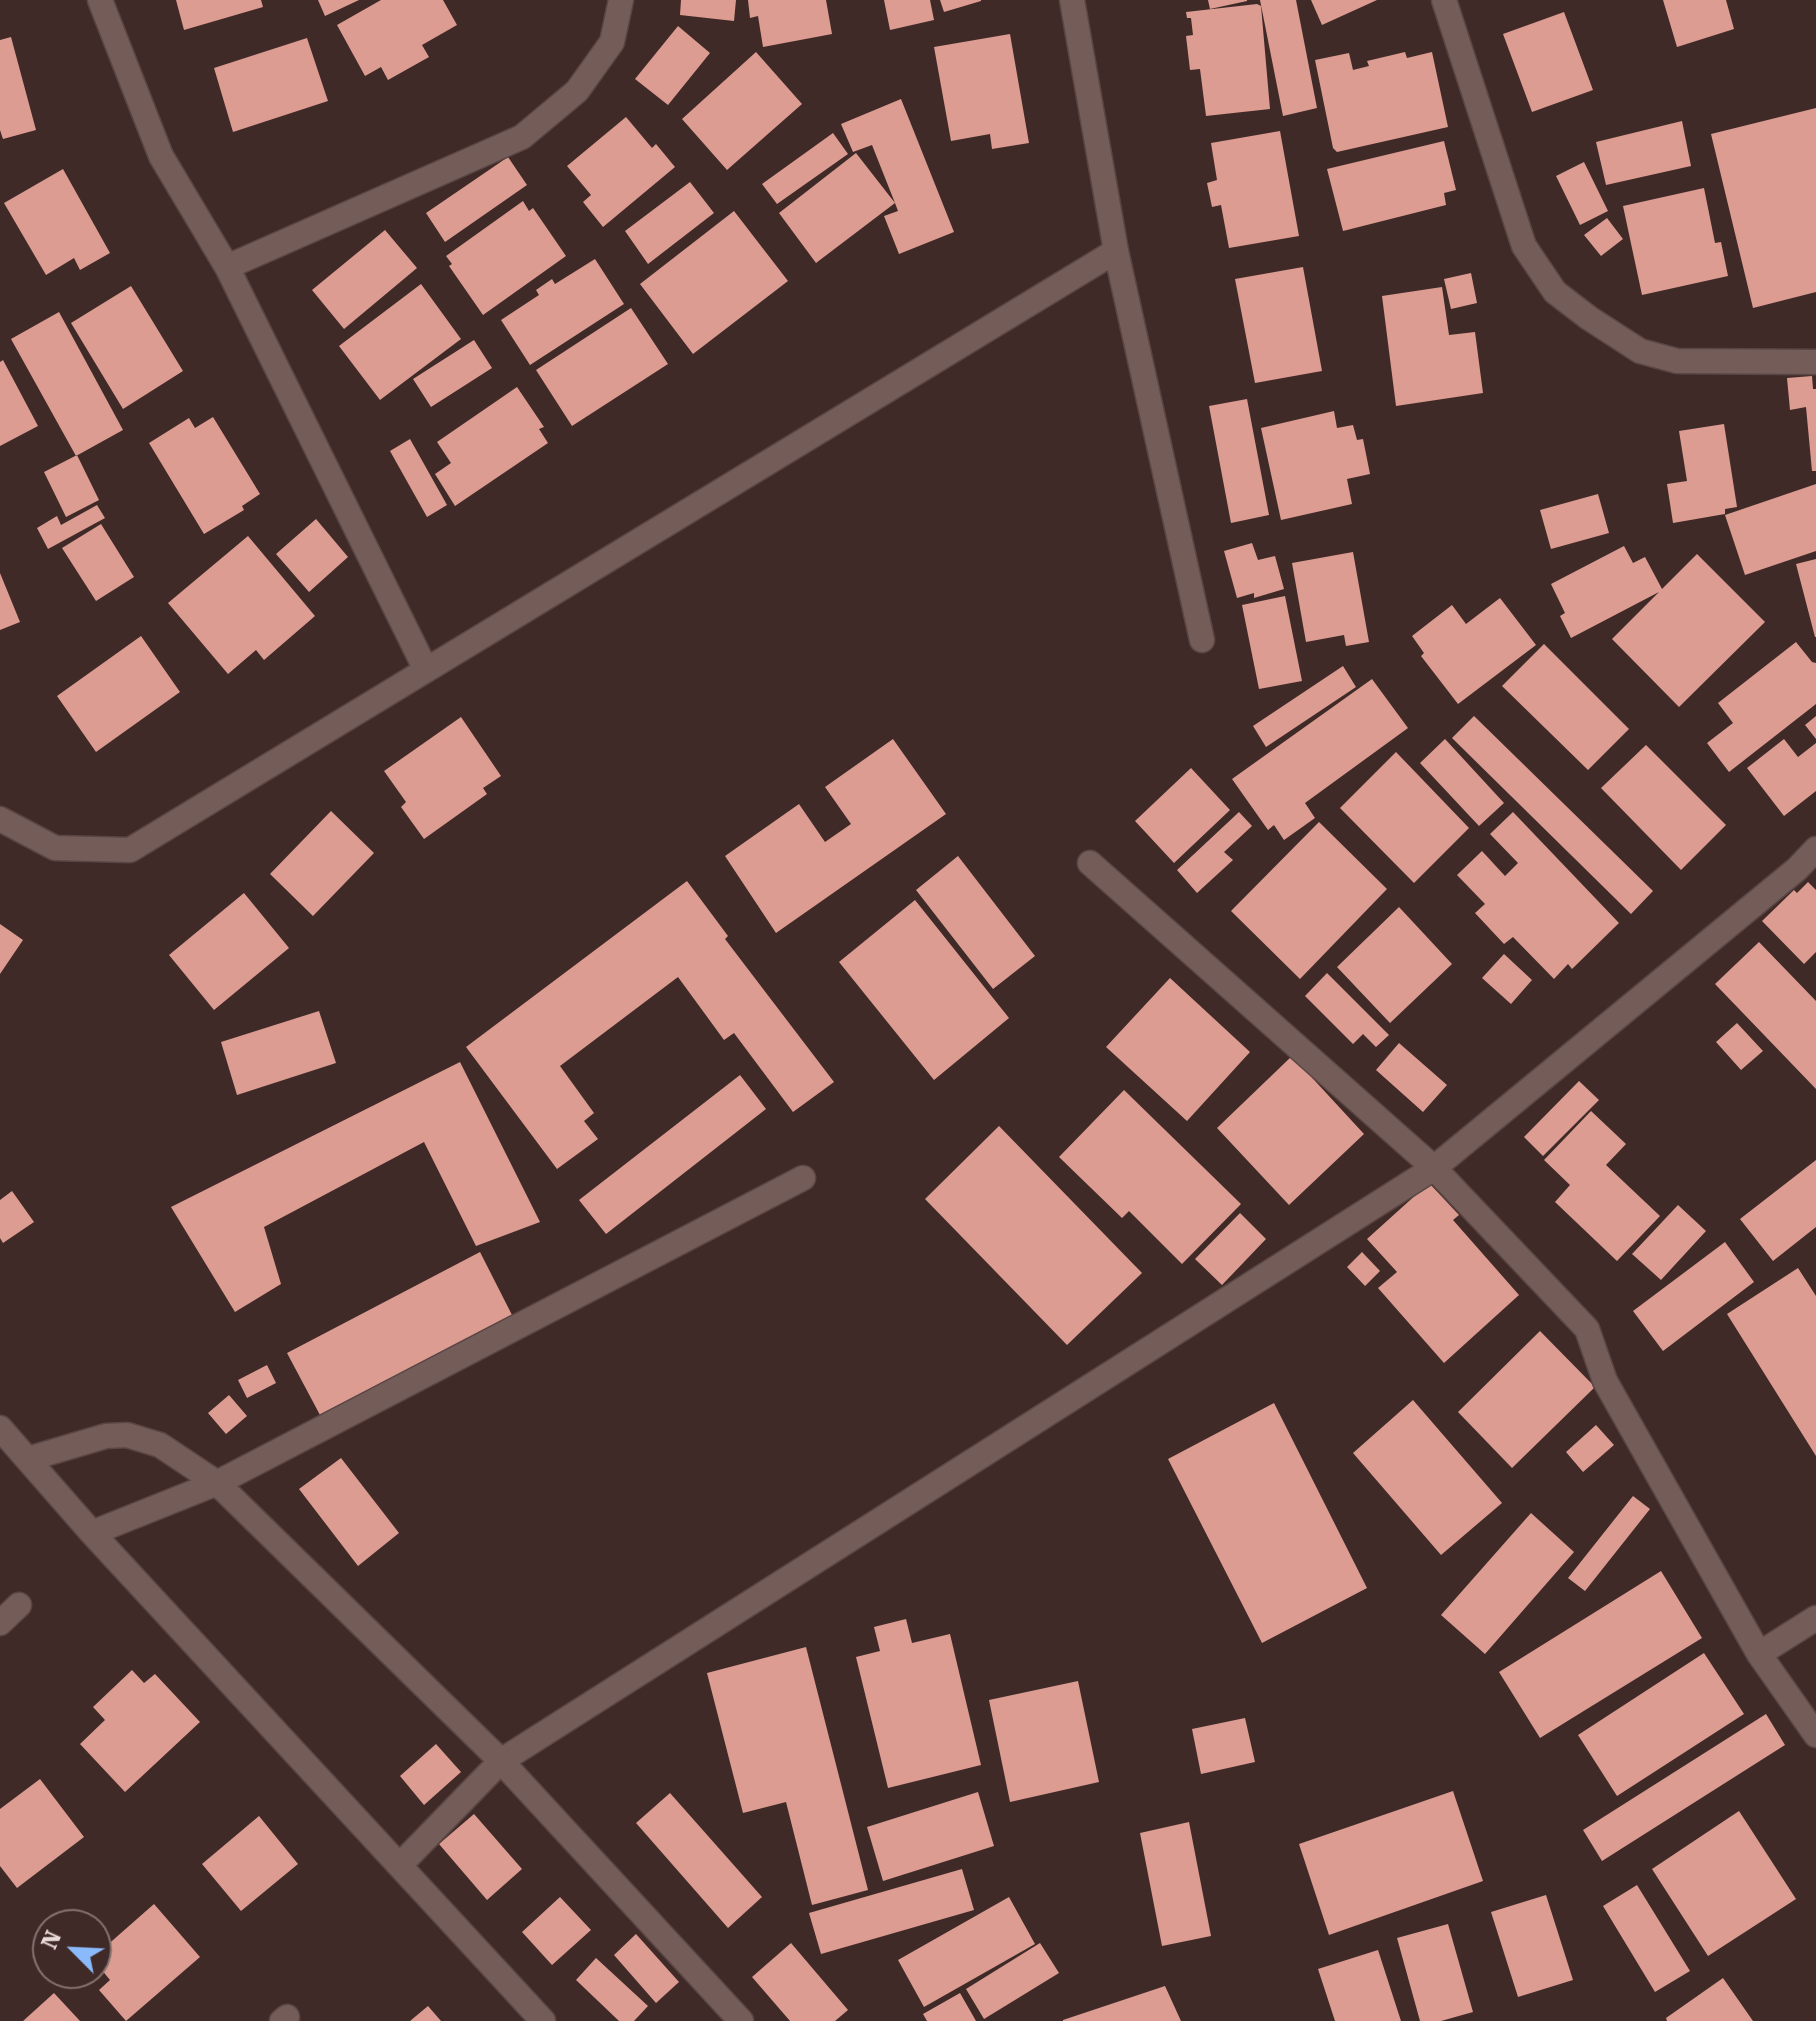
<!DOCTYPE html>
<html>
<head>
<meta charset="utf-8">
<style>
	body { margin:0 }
	#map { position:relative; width:1816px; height:2021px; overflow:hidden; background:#402a27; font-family:"Roboto Serif",serif }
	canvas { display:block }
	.north { position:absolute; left:32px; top:1909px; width:80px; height:80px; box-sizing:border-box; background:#402a27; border:2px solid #84716e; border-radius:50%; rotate:294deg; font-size:22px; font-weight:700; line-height:32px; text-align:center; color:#e9dbd8 }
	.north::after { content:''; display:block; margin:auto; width:28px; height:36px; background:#8bbafc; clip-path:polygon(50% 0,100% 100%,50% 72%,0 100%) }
</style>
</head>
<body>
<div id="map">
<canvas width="1816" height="2021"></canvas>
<div class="north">N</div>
</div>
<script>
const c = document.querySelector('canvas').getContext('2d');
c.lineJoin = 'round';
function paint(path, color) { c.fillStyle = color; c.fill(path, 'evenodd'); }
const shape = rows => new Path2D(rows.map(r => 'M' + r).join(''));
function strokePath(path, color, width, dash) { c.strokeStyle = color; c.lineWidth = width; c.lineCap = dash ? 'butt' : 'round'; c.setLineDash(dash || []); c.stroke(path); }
paint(shape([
	[176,0,261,0,263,7,184,30],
	[318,0,359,0,325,16],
	[381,0,443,0,457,25,422,45,429,57,388,80,381,67,365,76,337,25],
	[681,0,736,0,734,21,680,15],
	[748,0,826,0,832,34,763,47,758,16,750,18],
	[884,0,930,0,934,20,890,30],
	[940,0,981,0,981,1,944,12],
	[1208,0,1247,0,1247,1,1210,9],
	[1260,0,1296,0,1317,108,1283,116],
	[1311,0,1377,0,1322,25],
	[1663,0,1726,0,1734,29,1677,47],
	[1257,4,1261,6,1270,109,1206,116,1200,69,1190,70,1186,36,1193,35,1191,18,1187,18,1186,12],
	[1564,12,1593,90,1532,112,1503,34],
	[678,26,710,53,668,105,635,79],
	[1010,34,1029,143,992,149,990,134,951,141,934,47],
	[11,37,36,130,3,139,0,130,0,40],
	[307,38,328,101,233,132,214,68],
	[756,52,802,104,727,170,682,119],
	[1405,52,1407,58,1432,52,1448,127,1337,152,1333,148,1315,60,1349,53,1353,70,1369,66,1367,61],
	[901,99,954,232,899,254,884,216,898,211,895,203,816,263,779,213,856,153,895,203,872,145,853,152,841,124],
	[1816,108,1816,292,1753,308,1711,134],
	[626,117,652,148,656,144,675,167,603,227,583,202,591,195,567,166],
	[1682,121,1691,166,1606,185,1596,142],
	[1280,131,1299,236,1229,248,1221,205,1212,207,1207,183,1217,180,1211,143],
	[833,133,848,154,777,204,762,184],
	[1444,141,1456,190,1444,193,1446,205,1343,231,1327,169],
	[508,157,527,185,445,242,426,213],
	[1584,162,1608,211,1580,225,1556,176],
	[63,169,110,253,80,270,74,258,46,275,4,203],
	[690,182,714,213,648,264,625,231],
	[1704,188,1715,243,1721,242,1728,276,1642,295,1623,206],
	[523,201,529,211,533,208,566,256,483,315,449,266,452,264,446,256],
	[734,211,788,281,693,354,640,284],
	[1607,218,1623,239,1601,256,1584,235],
	[385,230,417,268,344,329,312,290],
	[595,259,624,304,530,365,501,320,539,295,536,290,552,279,555,284],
	[1303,267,1322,371,1255,383,1235,279],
	[1471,273,1477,303,1451,309,1444,279],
	[421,284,461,339,380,400,339,346],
	[131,286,183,371,123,409,71,323],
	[1442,287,1449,335,1475,332,1483,393,1396,406,1382,296],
	[631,308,668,364,572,426,536,370],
	[59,312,123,430,76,456,11,339],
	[474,340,492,368,431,407,413,379],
	[3,360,38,426,0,446,0,362],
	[1812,376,1813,389,1816,389,1816,471,1812,471,1806,407,1790,410,1787,378],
	[517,387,544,427,539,429,548,443,455,506,435,474,451,463,437,442],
	[1247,399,1269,515,1231,523,1209,406],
	[1334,411,1337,428,1353,425,1357,440,1363,439,1370,474,1347,479,1352,504,1281,520,1261,428],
	[213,417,260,494,242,506,244,510,204,534,149,443,189,418,195,428],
	[1724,424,1737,507,1725,509,1725,514,1673,523,1667,484,1687,481,1679,431],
	[410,439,447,505,427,517,390,451],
	[77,455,99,500,66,517,44,472],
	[1816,484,1816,551,1745,575,1725,515],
	[1598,494,1609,533,1551,549,1540,510],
	[97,505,105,518,48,549,37,528,57,516,61,525],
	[316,519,348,557,309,592,276,554],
	[101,524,134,577,96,601,62,548],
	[248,536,315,616,264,660,256,650,228,674,168,603],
	[1252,543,1258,560,1275,556,1284,589,1254,598,1254,593,1237,598,1224,551],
	[1624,546,1633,563,1645,557,1662,589,1697,554,1765,622,1679,707,1612,639,1659,592,1571,638,1560,616,1565,613,1551,584],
	[1353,552,1369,642,1346,646,1344,635,1306,642,1292,563],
	[1816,559,1816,637,1815,637,1796,564],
	[0,573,20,622,0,630],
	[1285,596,1302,681,1259,689,1242,605],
	[1500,598,1536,645,1458,704,1421,656,1424,653,1412,636,1452,605,1466,624],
	[141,636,180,692,96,752,57,696],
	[1796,642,1812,662,1816,663,1816,704,1729,772,1707,743,1733,723,1718,703],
	[1544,644,1629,729,1588,770,1502,686],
	[1343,666,1356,687,1266,747,1253,726],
	[1372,679,1408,728,1305,803,1315,818,1284,840,1274,825,1268,830,1232,779],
	[1474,716,1653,891,1631,914,1452,738],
	[1816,716,1816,739,1805,725],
	[461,717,501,776,483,788,487,794,424,839,401,807,406,802,384,771],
	[893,739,946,814,776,933,725,856,799,804,825,842,851,824,825,787],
	[1445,739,1504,803,1479,826,1420,763],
	[1784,739,1798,757,1816,743,1816,791,1784,816,1747,768],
	[1646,745,1726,825,1681,870,1601,788],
	[1396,752,1469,828,1414,883,1340,808],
	[1191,768,1230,810,1174,863,1135,821],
	[331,811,374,853,313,916,270,874],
	[1239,812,1252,826,1224,852,1233,860,1197,893,1177,870],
	[1513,812,1619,923,1572,969,1568,964,1554,979,1513,937,1504,944,1475,913,1485,904,1457,875,1482,851,1505,876,1518,863,1490,834],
	[1319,822,1387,889,1300,979,1231,911],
	[958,856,1035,956,993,989,916,890],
	[687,881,728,936,725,939,834,1082,793,1112,734,1033,724,1040,678,977,560,1066,594,1113,584,1121,598,1139,557,1169,466,1047],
	[1808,882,1816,890,1816,952,1804,964,1762,921,1794,890,1797,893],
	[244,893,289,948,214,1010,169,955],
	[915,900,1009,1018,934,1080,839,962],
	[1399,907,1452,964,1390,1023,1337,967],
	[0,924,23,940,0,974],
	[1759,942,1816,1001,1816,1089,1715,984],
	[1504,954,1532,980,1511,1004,1482,978],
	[1327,973,1389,1035,1376,1047,1363,1034,1353,1044,1305,996],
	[1170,978,1250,1052,1187,1121,1106,1047],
	[319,1011,336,1063,237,1095,221,1042],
	[1737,1023,1763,1051,1741,1070,1716,1042],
	[1399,1043,1447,1085,1423,1112,1376,1070],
	[1292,1056,1364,1134,1289,1205,1217,1128],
	[460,1062,540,1222,476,1246,424,1142,264,1227,281,1284,235,1312,171,1207],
	[740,1075,766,1109,606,1234,579,1200],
	[1579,1081,1599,1100,1543,1156,1524,1137],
	[1124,1090,1241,1204,1182,1264,1129,1211,1122,1218,1059,1157],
	[1591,1111,1626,1144,1606,1165,1660,1216,1617,1261,1555,1202,1570,1185,1544,1160],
	[999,1126,1142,1273,1067,1345,925,1199],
	[1816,1160,1816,1227,1773,1261,1740,1219],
	[1429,1183,1459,1215,1453,1220,1519,1295,1444,1363,1378,1288,1397,1272,1367,1239],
	[12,1191,34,1222,3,1243,0,1238,0,1200],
	[1678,1205,1706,1231,1661,1280,1632,1254],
	[1240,1213,1266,1239,1222,1285,1195,1259],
	[1725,1242,1754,1282,1663,1351,1633,1311],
	[480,1252,512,1315,320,1415,287,1353],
	[1362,1252,1380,1271,1365,1286,1347,1267],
	[1798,1268,1816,1296,1816,1456,1727,1314],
	[1540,1331,1595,1387,1512,1468,1458,1412],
	[267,1365,276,1383,247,1398,238,1380],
	[229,1395,247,1416,226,1434,208,1413],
	[1413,1400,1502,1503,1441,1555,1353,1453],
	[1274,1403,1367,1588,1262,1643,1168,1459],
	[1596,1425,1614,1445,1583,1472,1566,1452],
	[341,1458,399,1533,358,1566,299,1489],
	[1633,1496,1650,1509,1585,1591,1568,1578],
	[1531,1513,1574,1552,1485,1654,1441,1615],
	[1661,1571,1702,1638,1540,1738,1499,1672],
	[906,1619,912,1643,950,1634,981,1765,888,1788,856,1657,880,1651,874,1627],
	[806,1647,868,1890,812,1905,786,1802,743,1813,707,1673],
	[1704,1653,1744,1714,1617,1796,1578,1735],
	[132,1670,144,1683,155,1674,200,1722,125,1792,80,1744,105,1720,93,1707],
	[1078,1681,1099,1782,1010,1802,989,1700],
	[1766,1714,1785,1745,1602,1861,1583,1830],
	[1245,1718,1255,1762,1201,1774,1192,1729],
	[436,1744,461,1772,424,1805,400,1776],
	[40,1779,84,1837,17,1888,0,1866,0,1809],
	[1453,1791,1483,1881,1329,1935,1299,1844],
	[978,1792,994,1846,883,1881,867,1827],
	[670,1793,762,1897,728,1928,636,1823],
	[1739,1811,1796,1899,1708,1956,1652,1869],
	[474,1814,522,1869,487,1900,439,1844],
	[259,1816,298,1864,241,1911,202,1864],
	[1189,1822,1211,1936,1162,1946,1140,1833],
	[962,1869,974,1910,821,1954,809,1913],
	[1637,1885,1690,1971,1655,1992,1603,1906],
	[1546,1895,1573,1980,1518,1997,1491,1912],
	[560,1897,591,1930,552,1965,522,1932],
	[1009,1897,1035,1944,924,2007,898,1960],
	[154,1904,200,1957,126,2021,99,1990,110,1980,96,1963,96,1955],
	[1448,1924,1473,2012,1441,2021,1420,2021,1397,1938],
	[636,1934,679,1982,656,2003,614,1955],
	[791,1943,848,2010,835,2021,790,2021,752,1977],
	[1040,1943,1059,1973,984,2019,966,1989],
	[1378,1950,1401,2021,1335,2021,1318,1969],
	[596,1958,648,2006,634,2021,619,2021,576,1980],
	[1723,1978,1753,2021,1667,2021,1666,2018],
	[1165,1986,1181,2021,1063,2021,1063,2020],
	[54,1993,80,2021,23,2021],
	[960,1993,976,2021,927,2021,923,2014],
	[428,2006,441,2021,410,2021]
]), '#dc9c92');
const minor = shape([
	[100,0,161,156,227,267,426,670],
	[1072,0,1116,251,1202,640],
	[1444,0,1524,246,1555,292,1589,318,1640,351,1677,361,1816,362],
	[227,267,522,137,577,91,612,42,621,0],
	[0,819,55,848,130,850,1116,251],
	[1090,863,1434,1168,1587,1329,1605,1381,1759,1654,1816,1735],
	[0,1428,92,1533,543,2021],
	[28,1459,106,1436,127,1435,160,1445,217,1483,501,1761,741,2021],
	[92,1533,217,1483,803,1178],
	[0,1623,19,1605],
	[1759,1654,1816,1618],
	[401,1864,501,1761,1434,1168,1797,869,1816,849],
	[282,2021,287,2017]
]);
strokePath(minor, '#594644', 27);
strokePath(minor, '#745c58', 24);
</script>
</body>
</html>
